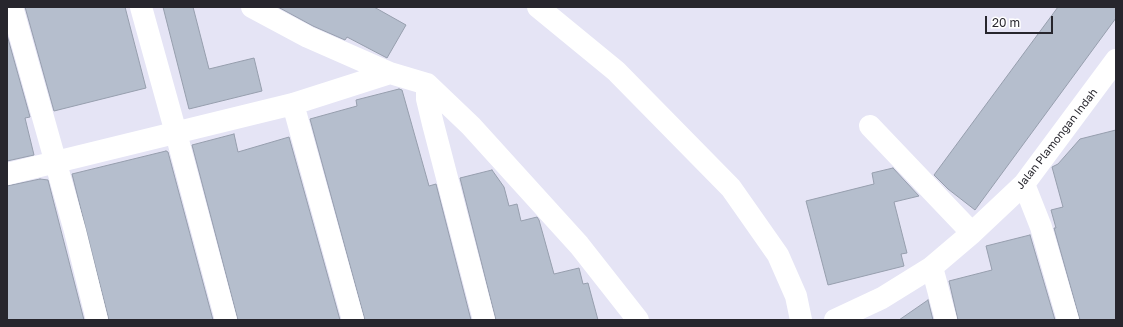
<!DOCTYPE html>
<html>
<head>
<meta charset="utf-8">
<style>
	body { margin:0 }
	#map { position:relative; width:1123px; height:327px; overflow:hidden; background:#e5e4f5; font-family:"Golos Text",sans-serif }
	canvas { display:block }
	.frame { position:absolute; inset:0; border:8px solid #27262d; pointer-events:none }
	.scale { position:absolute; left:985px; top:16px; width:68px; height:18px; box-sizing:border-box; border:2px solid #27262d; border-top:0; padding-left:5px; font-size:12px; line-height:14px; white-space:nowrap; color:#27262d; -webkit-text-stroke:3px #fff; paint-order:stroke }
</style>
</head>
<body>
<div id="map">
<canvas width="1123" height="327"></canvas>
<div class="frame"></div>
<div class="scale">20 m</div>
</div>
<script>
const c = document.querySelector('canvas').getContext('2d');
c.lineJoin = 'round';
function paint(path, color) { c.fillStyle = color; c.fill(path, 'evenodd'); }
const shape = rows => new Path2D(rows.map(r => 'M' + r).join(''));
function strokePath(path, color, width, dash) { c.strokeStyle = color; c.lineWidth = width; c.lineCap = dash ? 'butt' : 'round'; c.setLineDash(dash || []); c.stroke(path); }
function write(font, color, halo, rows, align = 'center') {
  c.font = font + ' "Golos Text",sans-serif'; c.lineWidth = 3; c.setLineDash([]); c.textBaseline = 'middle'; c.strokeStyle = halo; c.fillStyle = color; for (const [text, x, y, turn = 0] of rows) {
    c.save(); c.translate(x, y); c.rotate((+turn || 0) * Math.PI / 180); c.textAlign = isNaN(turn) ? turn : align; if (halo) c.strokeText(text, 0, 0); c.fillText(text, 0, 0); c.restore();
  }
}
const building = shape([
	[25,7,125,7,146,88,54,111,25,7],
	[163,7,193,7,209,69,254,58,262,91,189,109,163,7],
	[278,7,374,7,406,25,387,58,347,37,345,40,313,26,278,7],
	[1058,7,1116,7,1116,18,975,210,948,189,934,175,1058,7],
	[7,35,30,117,25,118,34,155,7,161,7,35],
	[399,89,402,90,429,186,436,184,471,320,365,320,310,119,357,106,356,100,399,89],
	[1116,130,1116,320,1080,320,1054,228,1056,228,1051,210,1063,207,1052,167,1058,164,1080,139,1116,130],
	[234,134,238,152,289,137,340,320,238,320,192,145,234,134],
	[166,151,168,152,213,320,109,320,72,174,166,151],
	[893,168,919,196,894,202,907,253,901,254,904,266,828,285,806,201,874,184,872,173,893,168],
	[492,170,504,187,509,206,517,204,521,221,537,217,539,220,554,274,579,268,583,284,588,283,598,320,496,320,460,178,492,170],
	[40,179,48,180,84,320,7,320,7,186,40,179],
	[1030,235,1055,320,958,320,949,281,992,270,986,246,1030,235],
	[928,300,933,320,899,320,928,300]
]);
paint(building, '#b5becd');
strokePath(building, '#969ead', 1);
strokePath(shape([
	[12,7,75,231,97,320],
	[141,7,176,133,226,320],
	[252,7,308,37,390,73,427,84,471,126,579,245,638,320],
	[538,7,616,71,731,188,778,255,796,296,801,320],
	[427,84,427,99,433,124,484,320],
	[293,104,353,320],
	[870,126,972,233],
	[7,174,293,104,390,73],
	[1024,184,1041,227,1068,320],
	[932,267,946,320],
	[835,320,882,298,932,267,972,233,1024,184,1116,60]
]), '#fff', 22);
write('11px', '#27262d', '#fff', [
	["Jalan Plamongan Indah",1057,139,-52]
]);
</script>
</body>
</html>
